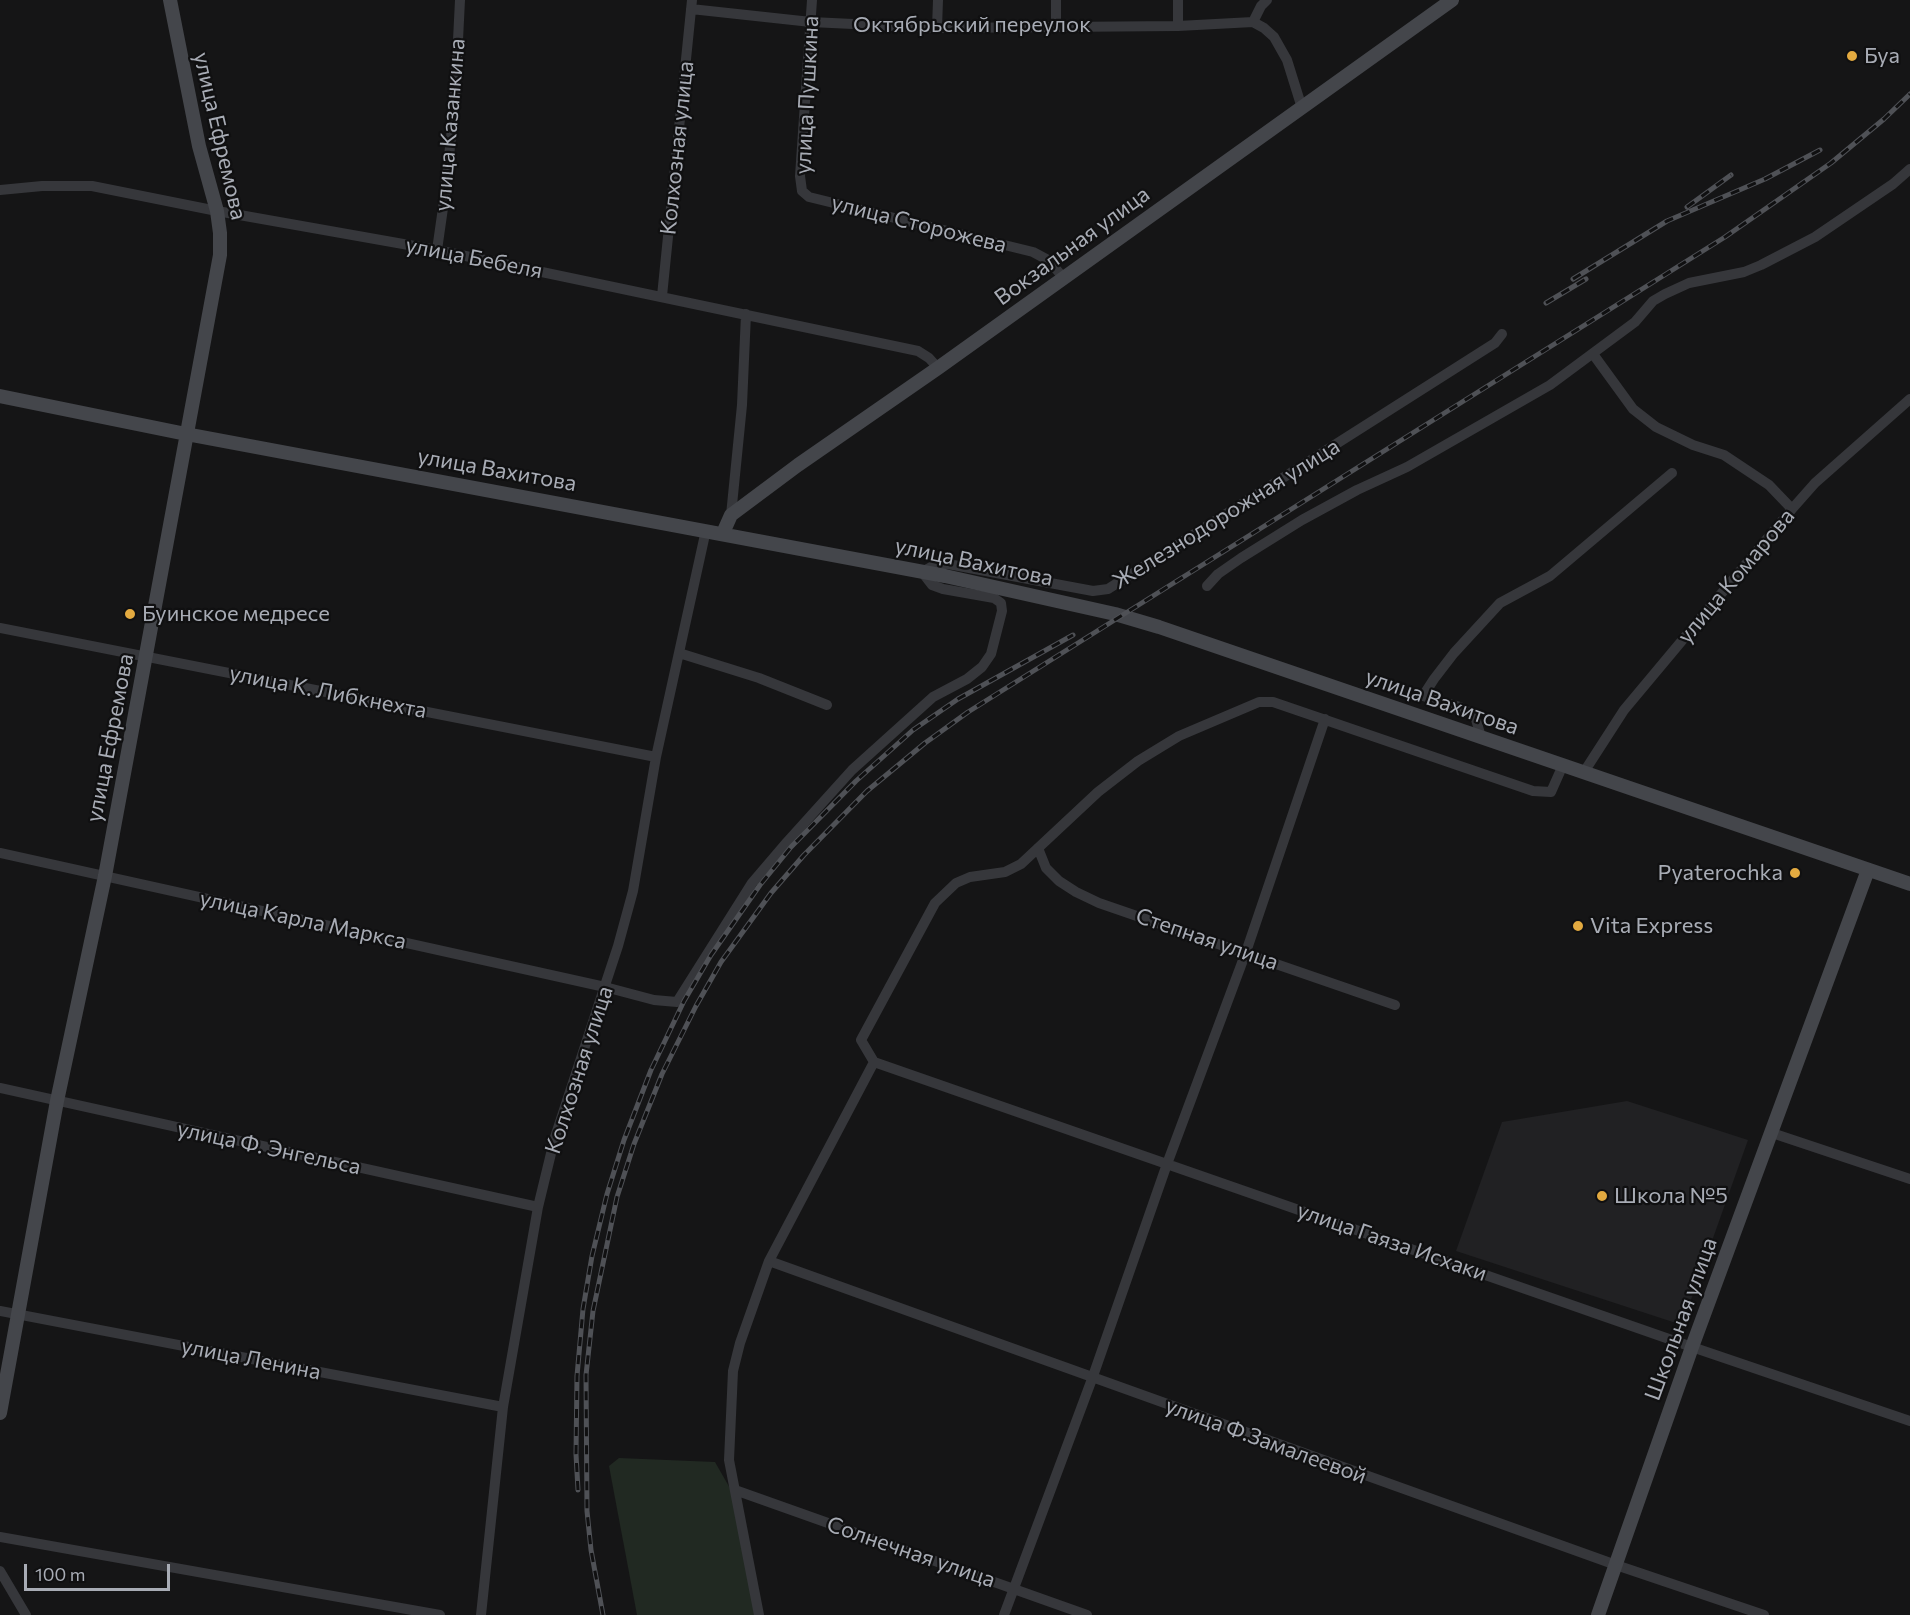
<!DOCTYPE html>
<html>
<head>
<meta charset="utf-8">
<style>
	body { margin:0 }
	#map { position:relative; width:1910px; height:1615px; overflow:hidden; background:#151516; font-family:Commissioner,sans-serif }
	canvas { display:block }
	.scale { position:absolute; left:24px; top:1564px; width:146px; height:27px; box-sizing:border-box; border:3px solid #a8acb5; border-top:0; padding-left:8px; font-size:18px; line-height:21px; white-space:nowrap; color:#a8acb5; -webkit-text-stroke:4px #101011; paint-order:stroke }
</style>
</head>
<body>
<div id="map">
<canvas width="1910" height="1615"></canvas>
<div class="scale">100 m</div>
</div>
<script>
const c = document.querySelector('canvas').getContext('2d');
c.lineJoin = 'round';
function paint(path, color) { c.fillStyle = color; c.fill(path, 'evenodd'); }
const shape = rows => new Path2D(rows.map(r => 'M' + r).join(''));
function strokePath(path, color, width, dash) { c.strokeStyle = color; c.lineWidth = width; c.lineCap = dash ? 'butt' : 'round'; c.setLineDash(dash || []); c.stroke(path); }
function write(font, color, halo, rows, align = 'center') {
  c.font = font + ' Commissioner,sans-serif'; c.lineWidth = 4.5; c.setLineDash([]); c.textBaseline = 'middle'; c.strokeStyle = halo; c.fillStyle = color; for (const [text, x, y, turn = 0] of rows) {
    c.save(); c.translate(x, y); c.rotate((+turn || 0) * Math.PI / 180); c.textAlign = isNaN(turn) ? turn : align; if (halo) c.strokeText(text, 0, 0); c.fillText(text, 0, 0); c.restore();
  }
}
paint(shape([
	[1627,1101,1748,1140,1682,1325,1456,1251,1502,1122]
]), '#212123');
paint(shape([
	[619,1458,715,1462,731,1490,755,1615,637,1615,609,1466]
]), '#212922');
strokePath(shape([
	[812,0,800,176,802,191,809,197,1033,252,1048,260,1063,277],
	[691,9,811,22,937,28,1178,26,1253,22],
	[1253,22,1264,28,1274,37,1287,60,1302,108],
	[1253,22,1261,6,1267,0],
	[1056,26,1056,0],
	[1178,26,1178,0],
	[937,28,938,0],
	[0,190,42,186,92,186,217,211,437,250,918,351,929,358,938,368],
	[437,250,445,194,455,100,460,0],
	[662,296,692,0],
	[1593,354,1633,409,1656,427,1693,445,1724,455,1769,485,1792,509],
	[731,515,742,405,746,314],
	[1207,586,1218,574,1241,558,1302,520,1357,490,1407,467,1550,385,1635,322,1653,301,1665,294,1689,283,1744,272,1761,265,1815,237,1893,184,1910,169],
	[0,628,656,757],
	[679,653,759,678,827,705],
	[1481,737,1475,716,1460,707,1423,696,1434,679,1454,653,1500,603,1550,576,1672,473],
	[1584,772,1624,710,1792,509,1815,483,1910,399],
	[1038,848,1046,868,1059,881,1076,892,1099,903,1395,1005],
	[0,853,605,987,654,1000,677,1002,752,883,787,842,852,770,933,697,967,679,982,667,991,654,1002,611,1001,603,994,598,943,589,932,585,922,572,935,565,948,564,1093,591,1108,589,1495,343,1502,334],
	[874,1062,1692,1347,1910,1421],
	[0,1088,538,1207],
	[1772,1133,1910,1179],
	[769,1261,1616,1565,1764,1615],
	[0,1311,503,1407],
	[735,1490,1087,1615],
	[0,1537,440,1615],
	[0,1571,26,1615],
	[481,1615,503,1407,538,1207,555,1137,618,946,633,891,656,757,706,530],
	[759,1615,729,1460,733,1371,740,1343,769,1261,874,1062,861,1040,935,903,956,883,970,877,1005,872,1021,864,1098,792,1138,761,1179,736,1259,702,1273,702,1533,791,1551,792,1563,765],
	[1004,1615,1092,1379,1167,1164,1246,952,1325,719]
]), '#36373b', 10);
strokePath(shape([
	[0,396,186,434,945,576,1115,614,1159,627,1910,884],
	[723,533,731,515,798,465,938,368,1452,0],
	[0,1413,57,1101,105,876,220,255,220,233,217,211,199,146,170,0],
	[1598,1615,1692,1347,1868,870]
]), '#44464b', 14);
const rail = shape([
	[1687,207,1731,175],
	[1573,279,1667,221,1765,179,1820,150],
	[1546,303,1586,279],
	[578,1490,576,1454,577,1376,583,1309,592,1256,607,1194,624,1140,651,1070,684,1001,711,955,760,885,791,847,856,781,913,730,958,699,1073,635],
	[603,1615,591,1550,587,1511,586,1375,593,1311,617,1197,634,1144,662,1074,696,1006,721,962,771,893,804,855,867,791,925,743,968,712,1725,237,1831,163,1884,119,1910,94]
]);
strokePath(rail, '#4f5156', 5);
strokePath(rail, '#101011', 3, [9]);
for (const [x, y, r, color] of [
	[1852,56,6,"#e3aa40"],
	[130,614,6,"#e3aa40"],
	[1795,873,6,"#e3aa40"],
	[1578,926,6,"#e3aa40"],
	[1602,1196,6,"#e3aa40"]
]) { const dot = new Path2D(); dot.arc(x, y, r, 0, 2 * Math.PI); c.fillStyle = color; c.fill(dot); strokePath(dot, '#101011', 2); }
write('22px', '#a8acb5', '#101011', [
	["Октябрьский переулок",972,25],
	["улица Пушкина",807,95,-87],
	["улица Казанкина",450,125,-85],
	["улица Ефремова",220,136,77],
	["Колхозная улица",677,148,-84],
	["улица Сторожева",919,224,14],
	["Вокзальная улица",1072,246,-36],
	["улица Бебеля",474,258,11],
	["улица Вахитова",497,470,10],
	["Железнодорожная улица",1226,514,-32],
	["улица Вахитова",974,562,12],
	["улица Комарова",1736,576,-50],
	["улица К. Либкнехта",328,692,11],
	["улица Вахитова",1442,702,19],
	["улица Ефремова",110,738,-79],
	["улица Карла Маркса",303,920,12],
	["Степная улица",1207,939,19],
	["Колхозная улица",579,1070,-72],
	["улица Ф. Энгельса",269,1148,12],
	["улица Гаяза Исхаки",1392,1242,19],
	["Школьная улица",1681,1319,-70],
	["улица Ленина",251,1359,11],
	["улица Ф.Замалеевой",1266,1441,20],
	["Солнечная улица",911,1552,19]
]);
write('22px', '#a8acb5', '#101011', [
	["Буа",1864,56],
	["Буинское медресе",142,614],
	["Pyaterochka",1783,873,"right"],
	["Vita Express",1590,926],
	["Школа №5",1614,1196]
], 'left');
</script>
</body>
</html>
